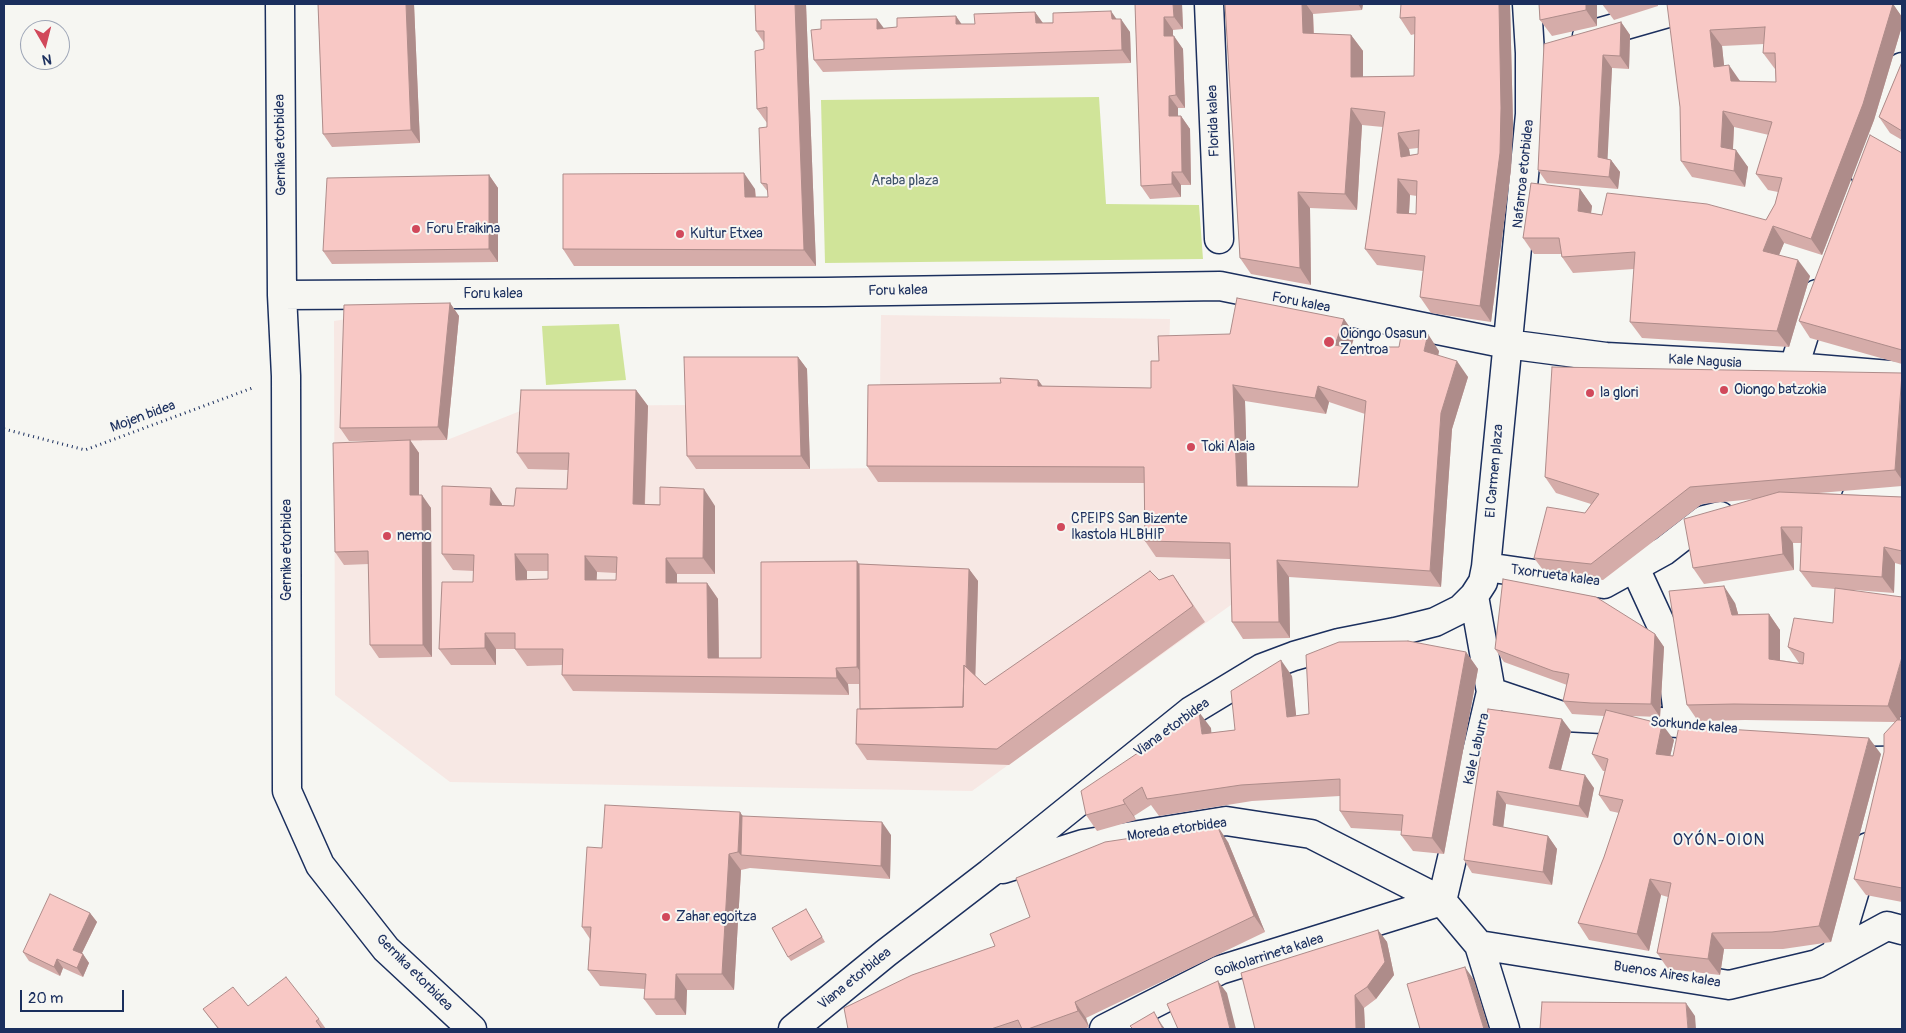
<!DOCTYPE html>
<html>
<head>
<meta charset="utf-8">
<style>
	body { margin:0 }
	#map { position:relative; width:1906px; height:1033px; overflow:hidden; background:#f6f6f2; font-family:Pangolin,sans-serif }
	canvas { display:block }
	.frame { position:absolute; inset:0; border:5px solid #1b2f5e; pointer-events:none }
	.north { position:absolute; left:20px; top:20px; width:50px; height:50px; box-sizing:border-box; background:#f6f6f2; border:1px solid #9ea6b7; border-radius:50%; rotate:172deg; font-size:14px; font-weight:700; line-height:20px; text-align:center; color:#1b2f5e }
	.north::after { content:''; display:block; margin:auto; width:18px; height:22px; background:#d1495b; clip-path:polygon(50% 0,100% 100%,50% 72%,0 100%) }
	.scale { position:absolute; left:20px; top:990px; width:104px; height:22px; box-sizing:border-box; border:2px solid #1b2f5e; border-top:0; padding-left:6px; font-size:15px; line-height:18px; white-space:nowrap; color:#1b2f5e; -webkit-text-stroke:4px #f6f6f2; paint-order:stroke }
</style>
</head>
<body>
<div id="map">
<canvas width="1906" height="1033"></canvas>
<div class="frame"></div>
<div class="north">N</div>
<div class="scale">20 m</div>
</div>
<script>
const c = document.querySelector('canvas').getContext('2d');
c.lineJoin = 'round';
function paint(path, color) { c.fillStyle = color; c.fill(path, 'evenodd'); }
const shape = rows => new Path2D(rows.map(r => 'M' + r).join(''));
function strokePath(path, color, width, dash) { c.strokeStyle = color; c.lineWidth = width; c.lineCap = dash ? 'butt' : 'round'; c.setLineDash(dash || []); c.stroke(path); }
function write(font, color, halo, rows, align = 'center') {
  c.font = font + ' Pangolin,sans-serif'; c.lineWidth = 4; c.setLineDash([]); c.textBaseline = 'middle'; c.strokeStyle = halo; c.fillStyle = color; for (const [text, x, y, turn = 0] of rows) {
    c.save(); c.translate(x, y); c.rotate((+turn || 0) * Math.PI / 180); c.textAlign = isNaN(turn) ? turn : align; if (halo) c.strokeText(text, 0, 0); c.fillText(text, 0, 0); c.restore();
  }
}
paint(shape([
	[881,315,1170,319,1169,352,1245,401,1248,502,1242,597,972,791,450,782,335,695,334,321,353,318,459,316,447,440,533,406,694,405,693,370,807,369,810,469,879,468]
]), '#f7e8e4');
paint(shape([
	[1099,97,1106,204,1199,205,1203,259,825,263,821,100],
	[619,324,626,380,546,385,542,326]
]), '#d0e499');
const minor = shape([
	[280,4,282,295,286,376,287,791,320,865,386,949,472,1029],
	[1209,4,1219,239],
	[1587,36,1699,4],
	[1881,136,1902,149],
	[1865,173,1881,136,1902,67],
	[282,295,825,292,1220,286,1507,344,1606,357,1794,367,1902,376],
	[1794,367,1817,294],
	[1856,498,1902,496],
	[1486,567,1604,584,1664,551,1704,520,1720,516],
	[1635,568,1669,642,1679,723],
	[1491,692,1565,717,1679,723,1774,733,1902,731],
	[1003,869,1083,844,1226,821,1311,834,1442,901,1479,945,1729,985,1817,964,1887,926,1902,930],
	[1442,901,1491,692,1474,596],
	[1479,945,1505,1029],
	[1836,953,1868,847],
	[793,1029,886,953,990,873,1191,711,1262,668,1294,656,1339,643,1395,632,1435,622,1461,609,1474,596,1483,582,1486,567,1530,114,1530,53,1527,4],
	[1104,1029,1220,970,1442,901]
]);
strokePath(minor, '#1b2f5e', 31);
strokePath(shape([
	[4,429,85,450,255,387]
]), '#1b2f5e', 3, [1, 4]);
strokePath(minor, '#f6f6f2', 28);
paint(shape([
	[318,4,414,4,420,143,332,147,323,134],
	[755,4,806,4,816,266,574,266,563,249,755,189,756,197,768,197,768,192,761,183,767,123,757,109,764,49,764,43,756,31],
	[1135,4,1182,4,1183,29,1173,30,1173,36,1183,49,1185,108,1178,108,1178,116,1181,116,1190,129,1191,185,1181,185,1181,197,1150,199,1141,186],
	[1225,4,1363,4,1362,10,1313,14,1314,34,1351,35,1363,51,1363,77,1414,76,1415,34,1411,35,1400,18,1510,4,1513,124,1511,169,1491,322,1431,313,1420,297,1423,271,1377,265,1365,249,1383,127,1362,125,1357,210,1310,208,1311,285,1251,274,1240,258],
	[1418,148,1418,154,1410,155,1409,149],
	[1410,195,1417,196,1416,214,1409,213],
	[1539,4,1597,4,1597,26,1552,36,1540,20],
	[1602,4,1658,4,1658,6,1614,20],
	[1669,4,1893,4,1902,17,1902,26,1874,120,1822,255,1784,243,1779,255,1810,276,1789,347,1642,338,1630,322,1634,269,1573,273,1562,257,1561,254,1534,254,1523,238,1580,189,1592,206,1591,213,1602,215,1766,220,1775,204,1778,192,1768,190,1756,174,1769,135,1734,127,1733,150,1748,167,1745,187,1692,177,1681,161,1680,107],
	[1764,44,1763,53,1775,69,1776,82,1740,81,1724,66,1722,46],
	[1035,12,1043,23,1117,19,1130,32,1131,63,823,72,814,60,821,29,884,28,975,24],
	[1621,22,1630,35,1629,69,1612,68,1607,159,1611,160,1620,172,1618,189,1547,183,1538,170],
	[1902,62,1902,140,1890,133,1879,117],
	[1902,153,1902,364,1810,338,1799,321],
	[489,175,498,188,498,262,332,264,323,251],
	[450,303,459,316,447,440,349,441,340,428],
	[1344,319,1355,335,1351,348,1376,353,1439,351,1438,355,1468,377,1452,429,1441,587,1289,577,1290,638,1243,639,1232,622,1230,559,1156,557,1145,541,1144,483,878,482,867,466,1001,383,1038,380,1042,386,1151,388,1159,361,1230,334],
	[1245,401,1326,414,1329,402,1365,414,1358,487,1247,486],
	[798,357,807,369,810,469,696,469,687,456],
	[1902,373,1902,486,1819,493,1902,497,1902,565,1895,563,1894,593,1854,590,1900,720,1902,720,1902,902,1866,895,1854,879,1895,722,1745,720,1698,721,1687,705,1735,603,1738,614,1769,614,1780,630,1780,660,1799,663,1788,647,1833,623,1835,589,1812,587,1800,571,1801,543,1793,543,1794,570,1704,584,1693,568,1754,499,1702,504,1603,580,1546,574,1534,558,1585,513,1591,504,1556,493,1545,477],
	[636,390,648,406,645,504,715,506,715,574,677,574,677,583,707,583,718,599,719,658,761,658,859,564,969,569,978,581,975,676,985,685,1159,580,1173,575,1205,622,1009,765,867,760,856,744,860,709,859,684,848,684,849,695,573,691,562,675,562,665,527,666,515,649,496,649,496,665,451,665,439,649,473,582,474,571,453,570,442,554,502,504,502,505,514,506,567,489,568,470,528,469,517,453],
	[527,571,548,571,548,579,527,580],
	[597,572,616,573,616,580,596,580],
	[410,440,419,453,419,495,431,508,432,657,379,658,370,645,369,564,344,565,335,552],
	[1655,634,1664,647,1660,717,1632,716,1674,740,1670,756,1881,754,1831,942,1783,949,1724,949,1720,975,1668,969,1657,953,1668,897,1661,895,1649,951,1589,940,1578,923,1604,857,1619,813,1610,811,1599,795,1605,771,1603,771,1592,754,1604,716,1572,714,1563,701,1567,685,1504,662,1495,649],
	[1466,652,1478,669,1444,854,1413,851,1401,835,1402,831,1351,828,1340,811,1340,796,1252,801,1159,816,1151,805,1134,816,1136,820,1097,831,1086,815,1211,728,1211,733,1235,730,1292,676,1296,716,1309,714],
	[1488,709,1571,731,1561,770,1594,788,1588,818,1506,804,1503,827,1548,836,1557,849,1552,885,1472,873,1464,860],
	[740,812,742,816,891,835,890,879,750,868,741,870,734,990,687,990,686,1015,656,1015,644,999,645,989,600,986,588,970,590,939,582,927,602,848],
	[1228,842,1265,932,1086,1018,1089,1027,1084,1029,848,1029,995,946],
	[90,913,97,922,82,953,89,963,83,977,63,968,60,976,29,961,23,952],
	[809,914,825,942,791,961,788,957],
	[1378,930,1387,942,1394,975,1376,999,1364,1008,1365,1029,1255,1029],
	[248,1006,319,1019,326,1029,218,1029,203,1009]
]), '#d5aca9');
paint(shape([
	[406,4,414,4,420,143,411,130],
	[795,4,806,4,816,266,804,250],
	[1173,4,1182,4,1183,29,1174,17],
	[1302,4,1306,4,1313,14,1314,50,1303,33],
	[1358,4,1363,4,1362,10],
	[1499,4,1510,4,1513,124,1511,169,1491,322,1480,306],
	[1586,4,1597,4,1597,26,1586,10],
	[1893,4,1902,17,1902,26,1874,120,1822,255,1811,239],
	[1111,11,1120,24,1112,19],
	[1035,12,1044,25,1036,23],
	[956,16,965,29,956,24],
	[1164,17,1173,30,1173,49,1164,36],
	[877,19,886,31,877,29],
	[1121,19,1130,32,1131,63,1122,50],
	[1621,22,1630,35,1629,69,1620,56],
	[1710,30,1722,46,1726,83,1714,67],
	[1351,35,1363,51,1363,93,1351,77],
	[1174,36,1183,49,1185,108,1176,95],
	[1603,55,1612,68,1607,170,1598,157],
	[1729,65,1740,81,1731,81],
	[1169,96,1178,108,1178,129,1169,116],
	[1351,108,1362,125,1357,210,1345,194],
	[1723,111,1734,127,1732,164,1721,147],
	[1181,116,1190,129,1191,185,1182,172],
	[1398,133,1409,149,1413,173,1401,157],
	[1736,150,1748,167,1745,187,1734,171],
	[1611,160,1620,172,1618,189,1609,177],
	[1172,172,1181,185,1181,197,1172,184],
	[744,173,755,189,756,213,745,197],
	[489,175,498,188,498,262,489,249],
	[1398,179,1410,195,1408,229,1397,213],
	[1580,189,1592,206,1589,227,1578,211],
	[1298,192,1310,208,1311,285,1300,268],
	[1773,226,1784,243,1774,267,1763,251],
	[1798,260,1810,276,1789,347,1777,331],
	[450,303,459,316,447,440,438,427],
	[1344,319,1355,335,1346,361,1335,345],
	[1428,334,1439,351,1436,368,1424,351],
	[798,357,807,369,810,469,801,456],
	[1457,361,1468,377,1452,429,1441,587,1430,571,1441,413],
	[1038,380,1050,396,1038,386],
	[1902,381,1902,480,1895,470],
	[1233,385,1245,401,1248,502,1237,486],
	[1318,386,1329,402,1326,414,1315,398],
	[636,390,648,406,644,520,633,504],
	[410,440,419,453,419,508,410,495],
	[491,488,502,504,502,521,490,505],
	[704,489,715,506,715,574,703,558],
	[422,495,431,508,432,657,423,645],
	[1781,527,1793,543,1794,570,1783,554],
	[1884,547,1895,563,1894,593,1882,577],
	[515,554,527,571,527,596,516,580],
	[585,556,597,572,596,596,585,580],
	[666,558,677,574,677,599,666,583],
	[1277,560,1289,577,1290,638,1279,622],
	[857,561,868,577,869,684,857,667],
	[969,569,978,581,974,724,965,711],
	[707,583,718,599,719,674,708,658],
	[1724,586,1735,603,1743,631,1732,615],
	[1769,614,1780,630,1780,675,1769,659],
	[485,633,496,649,496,665,485,648],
	[1655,634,1664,647,1660,717,1651,704],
	[1466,652,1478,669,1444,854,1432,838],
	[1902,657,1902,712,1899,722,1888,706],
	[1281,660,1292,676,1298,733,1287,717],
	[836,668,848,684,849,695,837,678],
	[1199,712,1211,728,1213,750,1202,734],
	[1562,719,1571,731,1558,781,1549,768],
	[1662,724,1674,740,1667,770,1656,754],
	[1869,738,1881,754,1831,942,1819,926],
	[1585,775,1594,788,1588,818,1579,806],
	[1497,791,1506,804,1502,838,1493,825],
	[1123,800,1134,816,1136,820,1125,804],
	[740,812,751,829,741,855,738,852],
	[882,822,891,835,890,879,881,866],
	[1217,825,1228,842,1265,932,1254,916],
	[1548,836,1557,849,1552,885,1543,872],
	[729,854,741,870,734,990,722,974],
	[1650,879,1661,895,1649,951,1637,934],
	[90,913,97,922,79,959,73,950],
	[1378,930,1387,942,1394,975,1376,999,1367,987],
	[1712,933,1724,949,1720,975,1708,959],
	[83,954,89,963,83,977,77,968],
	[57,959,63,968,60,976,54,967],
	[1465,967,1474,980,1489,1029,1484,1029],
	[676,974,687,990,686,1015,675,999],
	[1218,981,1227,993,1236,1029,1230,1029],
	[1355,995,1364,1008,1365,1029,1356,1029],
	[1075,1002,1086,1018,1089,1027,1078,1011],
	[1686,1003,1695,1016,1696,1029,1688,1029],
	[1154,1012,1162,1025,1165,1029,1163,1029]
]), '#ae8c8a');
const building = shape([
	[318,4,406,4,411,130,323,134,318,4],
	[755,4,795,4,804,250,563,249,563,174,744,173,745,197,768,197,767,184,761,183,759,128,767,127,767,107,757,109,755,51,764,49,764,31,756,31,755,4],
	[1135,4,1173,4,1174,17,1164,17,1164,36,1174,36,1176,95,1169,96,1169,116,1181,116,1182,172,1172,172,1172,184,1141,186,1135,4],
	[1225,4,1302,4,1303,33,1351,35,1351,77,1414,76,1415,17,1400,18,1401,4,1499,4,1501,108,1500,153,1480,306,1420,297,1425,256,1365,249,1385,112,1351,108,1345,194,1298,192,1300,268,1240,258,1225,4],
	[1419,130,1418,154,1401,157,1398,133,1419,130],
	[1398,179,1417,181,1416,214,1397,213,1398,179],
	[1539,4,1586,4,1586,10,1540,20,1539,4],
	[1667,4,1893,4,1863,104,1811,239,1773,226,1763,251,1798,260,1777,331,1630,322,1635,252,1562,257,1559,238,1523,238,1531,183,1580,189,1578,211,1602,215,1607,193,1707,204,1766,220,1775,204,1782,178,1756,174,1772,122,1723,111,1721,147,1736,150,1734,171,1681,161,1680,107,1667,4],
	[1765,27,1763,53,1775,53,1776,82,1731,81,1729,65,1714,67,1710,30,1765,27],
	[1111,11,1112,19,1121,19,1122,50,814,60,811,30,821,29,821,20,877,19,877,29,897,27,897,18,956,16,956,24,975,24,974,14,1035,12,1036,23,1053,23,1053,13,1111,11],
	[1621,22,1620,56,1603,55,1598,157,1611,160,1609,177,1538,170,1544,44,1621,22],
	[1902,62,1902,131,1879,117,1902,62],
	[1870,135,1902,153,1902,350,1799,321,1870,135],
	[489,175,489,249,323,251,327,178,489,175],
	[1237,298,1344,319,1335,345,1376,353,1377,347,1399,347,1402,330,1428,334,1424,351,1457,361,1441,413,1430,571,1277,560,1279,622,1232,622,1230,543,1145,541,1144,467,867,466,868,385,1001,383,1000,378,1038,380,1038,386,1151,388,1151,361,1159,361,1158,336,1230,334,1237,298],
	[1233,385,1315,398,1318,386,1366,401,1358,487,1237,486,1233,385],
	[450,303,438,427,340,428,344,305,450,303],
	[684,357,798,357,801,456,687,456,684,357],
	[1552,367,1902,373,1895,470,1690,487,1591,564,1534,558,1547,507,1585,513,1599,494,1545,477,1552,367],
	[521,390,636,390,633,504,660,505,660,487,704,489,703,558,666,558,666,583,707,583,708,658,761,658,761,562,857,561,857,667,836,668,837,678,562,675,563,649,515,649,515,633,485,633,485,648,439,649,442,582,473,582,474,555,442,554,442,486,491,488,490,505,514,506,516,488,567,489,569,453,517,453,521,390],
	[515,554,548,554,548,579,516,580,515,554],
	[585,556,617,557,616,580,585,580,585,556],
	[410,440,410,495,422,495,423,645,370,645,368,551,335,552,333,443,410,440],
	[1779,492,1902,497,1902,551,1884,547,1882,577,1800,571,1802,527,1781,527,1783,554,1693,568,1684,519,1779,492],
	[859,564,969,569,966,667,964,665,963,707,860,709,859,564],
	[1150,571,1159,580,1173,575,1193,606,997,749,856,744,857,709,963,707,964,665,985,685,1150,571],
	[1503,579,1596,597,1655,634,1651,704,1591,703,1563,701,1569,674,1553,671,1495,649,1503,579],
	[1724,586,1732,615,1769,614,1769,659,1803,664,1804,653,1788,647,1794,618,1833,623,1835,588,1902,597,1902,657,1888,706,1734,704,1687,705,1669,591,1724,586],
	[1408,641,1466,652,1432,838,1401,835,1403,815,1340,811,1340,779,1241,785,1147,799,1142,787,1123,800,1125,804,1086,815,1081,791,1199,712,1202,734,1235,730,1231,691,1281,660,1287,717,1309,714,1306,655,1339,642,1408,641],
	[1488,709,1562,719,1549,768,1585,775,1579,806,1497,791,1493,825,1548,836,1543,872,1464,860,1488,709],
	[1606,710,1662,724,1656,754,1673,756,1679,726,1869,738,1819,926,1772,932,1712,933,1708,959,1657,953,1671,883,1650,879,1637,934,1578,923,1604,857,1623,800,1599,795,1608,759,1592,754,1606,710],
	[1897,720,1902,720,1902,888,1854,879,1884,752,1884,734,1897,720],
	[605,805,740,812,738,852,729,854,722,974,676,974,675,999,644,999,646,974,588,970,591,927,582,927,587,847,602,848,605,805],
	[742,816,882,822,881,866,741,855,742,816],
	[1217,825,1254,916,1075,1002,1078,1011,1028,1029,1022,1029,1018,1020,991,1029,848,1029,844,1008,912,975,995,946,990,934,1030,917,1016,878,1105,842,1217,825],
	[50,894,90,913,73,950,83,954,77,968,57,959,54,967,23,952,50,894],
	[806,909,822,937,788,957,772,928,806,909],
	[1378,930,1385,962,1367,987,1355,995,1356,1029,1255,1029,1241,973,1378,930],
	[1465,967,1484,1029,1420,1029,1407,984,1465,967],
	[286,977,319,1019,316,1021,322,1029,219,1029,203,1009,233,987,248,1006,286,977],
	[1218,981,1230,1029,1178,1029,1167,1004,1218,981],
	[1542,1002,1686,1003,1688,1029,1540,1029,1542,1002],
	[1154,1012,1163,1029,1133,1029,1130,1026,1154,1012]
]);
paint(building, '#f8c8c5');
strokePath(building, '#ae8c8a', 1);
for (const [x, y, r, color] of [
	[416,229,5,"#d1495b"],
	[680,234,5,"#d1495b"],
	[1329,342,6,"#d1495b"],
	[1724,390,5,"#d1495b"],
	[1590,393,5,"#d1495b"],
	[1191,447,5,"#d1495b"],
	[1061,527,5,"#d1495b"],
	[387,536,5,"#d1495b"],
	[666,917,5,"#d1495b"]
]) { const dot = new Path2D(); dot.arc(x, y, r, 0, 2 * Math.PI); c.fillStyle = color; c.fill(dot); strokePath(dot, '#f6f6f2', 2); }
write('14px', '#1b2f5e', '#f6f6f2', [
	["Florida kalea",1214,121,-92],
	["Gernika etorbidea",281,145,-91],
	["Nafarroa etorbidea",1524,174,-84],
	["Foru kalea",898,291,-1],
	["Foru kalea",493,294],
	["Foru kalea",1301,303,11],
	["Kale Nagusia",1705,362,3],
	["Mojen bidea",143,417,-20],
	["El Carmen plaza",1495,471,-85],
	["Gernika etorbidea",287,550,-90],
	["Txorrueta kalea",1555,576,8],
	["Sorkunde kalea",1694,726,5],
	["Viana etorbidea",1172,728,-36],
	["Kale Laburra",1477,749,-77],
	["Moreda etorbidea",1177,830,-8],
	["Goikolarrineta kalea",1269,956,-18],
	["Gernika etorbidea",414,973,45],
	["Buenos Aires kalea",1667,975,9],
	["Viana etorbidea",855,979,-39]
]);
write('14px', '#3f536a', '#f6f6f2', [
	["Araba plaza",905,181]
]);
write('14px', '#1b2f5e', '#f6f6f2', [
	["Foru Eraikina",426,229],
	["Kultur Etxea",690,234],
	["Oiongo Osasun",1340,334],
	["Zentroa",1340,350],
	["Oiongo batzokia",1734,390],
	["la glori",1600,393],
	["Toki Alaia",1201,447],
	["CPEIPS San Bizente",1071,519],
	["Ikastola HLBHIP",1071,535],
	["nemo",397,536],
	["Zahar egoitza",676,917]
], 'left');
c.letterSpacing = '1px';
write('16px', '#1b2f5e', '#f6f6f2', [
	["OYÓN-OION",1719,841]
]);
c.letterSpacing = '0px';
</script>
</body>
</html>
